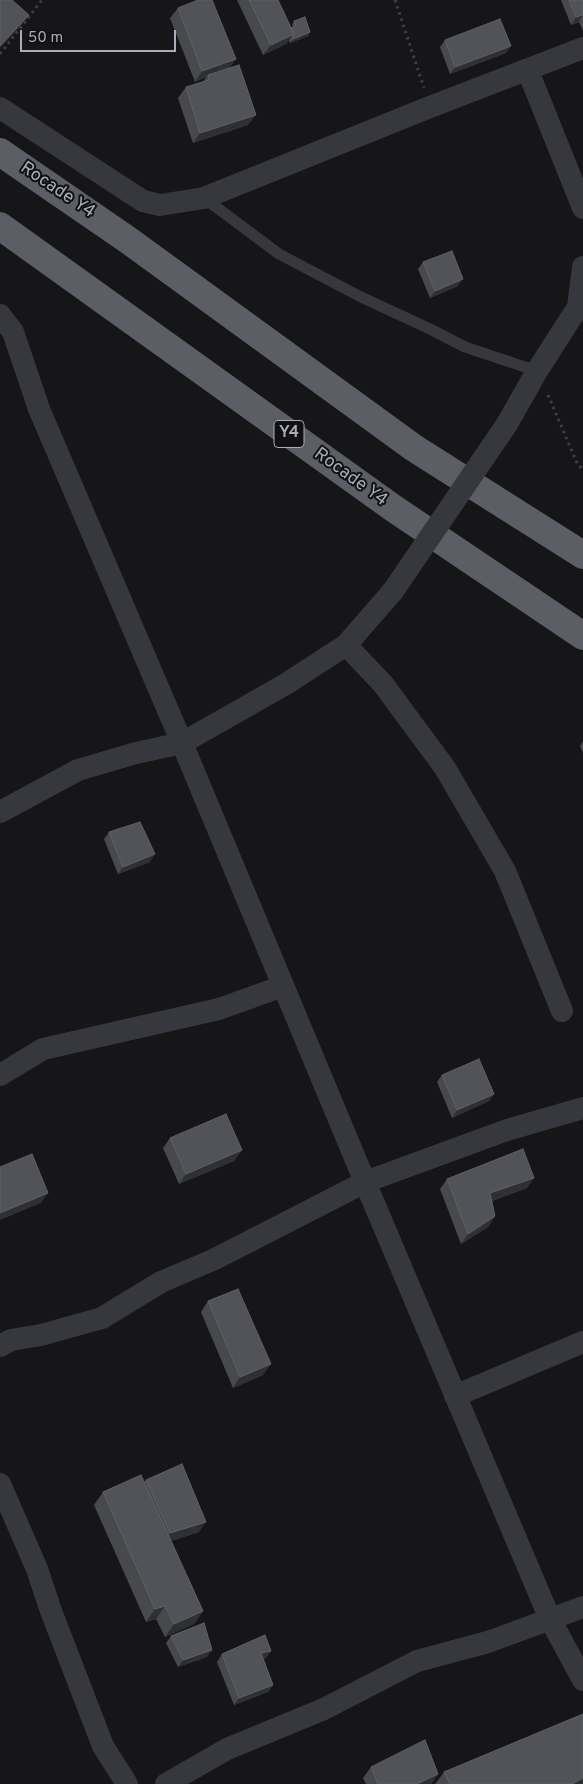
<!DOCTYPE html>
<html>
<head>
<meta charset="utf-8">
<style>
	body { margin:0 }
	#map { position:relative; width:583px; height:1784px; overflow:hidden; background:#161618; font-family:Overpass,sans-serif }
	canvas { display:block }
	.scale { position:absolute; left:20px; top:30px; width:156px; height:22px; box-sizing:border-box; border:2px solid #a8adb8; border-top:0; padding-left:6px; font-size:15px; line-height:18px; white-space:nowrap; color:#a8adb8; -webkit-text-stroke:4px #111113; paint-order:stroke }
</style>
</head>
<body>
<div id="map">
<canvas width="583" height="1784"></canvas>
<div class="scale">50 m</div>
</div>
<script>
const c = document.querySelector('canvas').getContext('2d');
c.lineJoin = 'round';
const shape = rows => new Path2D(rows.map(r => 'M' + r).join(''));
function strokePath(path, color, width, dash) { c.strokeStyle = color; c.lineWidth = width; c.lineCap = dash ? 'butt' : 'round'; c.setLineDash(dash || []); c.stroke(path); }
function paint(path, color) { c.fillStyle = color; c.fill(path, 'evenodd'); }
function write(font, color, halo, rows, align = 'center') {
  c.font = font + ' Overpass,sans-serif'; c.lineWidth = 4; c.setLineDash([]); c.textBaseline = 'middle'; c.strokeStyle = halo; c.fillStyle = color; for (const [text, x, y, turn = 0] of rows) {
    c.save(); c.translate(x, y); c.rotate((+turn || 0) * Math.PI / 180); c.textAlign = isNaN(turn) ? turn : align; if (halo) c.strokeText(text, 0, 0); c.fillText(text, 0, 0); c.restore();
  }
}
strokePath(shape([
	[395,0,424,88],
	[0,54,42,0],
	[548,395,577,463,583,470]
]), '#3d3f44', 3, [2.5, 4]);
strokePath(shape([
	[204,198,279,254,361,297,430,329,465,347,537,371]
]), '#37383d', 11);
strokePath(shape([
	[528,71,583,208],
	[0,108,143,201,160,205,204,198,430,107,583,48],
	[0,315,13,332,39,409,182,743,365,1182,550,1619,583,1680],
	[507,424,537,371,578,307,583,267],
	[346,645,383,684,445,768,505,871,562,1011],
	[0,812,78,770,136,753,182,743,286,684,346,645,393,591],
	[0,1075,43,1049,219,1009,283,986],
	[0,1346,11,1340,41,1335,102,1318,161,1282,215,1259,365,1182,507,1130,583,1108],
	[455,1396,583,1342],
	[0,1484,37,1569,51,1611,103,1746,127,1784],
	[166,1784,227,1749,324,1709,417,1661,488,1642,583,1607]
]), '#37383d', 22);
strokePath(shape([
	[0,152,128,240,414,448,583,555],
	[0,226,393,508,583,636]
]), '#5b5e65', 28);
strokePath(shape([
	[393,591,507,424]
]), '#37383d', 22);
paint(shape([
	[237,0,278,0,291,28,293,27,292,25,294,21,310,32,308,36,290,43,289,40,286,44,263,55],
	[561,0,583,0,583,31,579,22,571,25],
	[178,8,236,59,229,68,248,125,193,143,178,98,186,87,203,82,206,77,195,82,170,18],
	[445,40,506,53,450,74,440,47],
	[423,262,458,286,430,298,418,269],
	[583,741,583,753,580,746],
	[109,832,150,862,118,874,104,839],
	[442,1075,494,1094,489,1101,452,1118,437,1082],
	[170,1138,242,1150,234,1161,179,1184,163,1148],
	[447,1179,527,1188,492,1201,495,1216,488,1227,461,1244,440,1189],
	[208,1301,263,1375,233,1388,201,1312],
	[146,1480,199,1532,171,1541,203,1611,194,1624,165,1637,156,1619,146,1622,94,1505,103,1492,144,1482],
	[171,1636,207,1657,178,1667,166,1643],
	[271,1651,266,1658,263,1659,273,1685,268,1692,234,1705,217,1662,222,1654],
	[371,1767,438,1774,431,1784,366,1784,363,1778],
	[444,1772,583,1784,435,1784]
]), '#47494d');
paint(shape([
	[29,15,21,26,0,48,0,46],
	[583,15,579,22,571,25,576,17],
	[310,32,308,36,290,43,293,39],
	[294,34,286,44,263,55,271,45],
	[511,46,506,53,450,74,455,67],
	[236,59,228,69,208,75,206,77,195,82,202,71],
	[256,115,248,125,193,143,200,133],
	[463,279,458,286,430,298,435,291],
	[155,854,150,862,118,874,123,867],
	[494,1094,489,1101,452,1118,457,1110],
	[242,1150,234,1161,179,1184,186,1174],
	[534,1178,527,1188,483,1204,490,1193],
	[48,1193,41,1203,0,1220,0,1213],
	[495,1216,488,1227,461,1244,468,1234],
	[271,1364,263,1375,233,1388,240,1377],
	[206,1522,199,1532,163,1544,170,1533],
	[165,1606,156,1619,146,1622,155,1609],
	[203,1611,194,1624,165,1637,174,1624],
	[212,1650,207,1657,178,1667,183,1660],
	[271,1651,266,1658,256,1660,261,1653],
	[273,1685,268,1692,234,1705,239,1698],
	[438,1774,431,1784,417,1784],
	[583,1778,583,1784,572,1784]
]), '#2f3033');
const building = shape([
	[0,0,12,0,29,15,0,46,0,0],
	[198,0,212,0,236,59,202,71,178,8,198,0],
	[249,0,278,0,294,34,271,45,249,0],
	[569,0,583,0,583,15,576,17,569,0],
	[305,17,310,32,293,39,292,37,294,34,291,28,296,26,294,21,305,17],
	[500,19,511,46,455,67,445,40,500,19],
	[239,65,256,115,200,133,186,87,209,80,208,75,239,65],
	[452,251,463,279,435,291,423,262,452,251],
	[140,822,155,854,123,867,109,832,140,822],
	[479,1059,494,1094,457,1110,442,1075,479,1059],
	[226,1114,242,1150,186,1174,170,1138,226,1114],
	[523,1149,534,1178,490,1193,495,1216,468,1234,447,1179,523,1149],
	[32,1154,48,1193,0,1213,0,1167,32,1154],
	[238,1289,271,1364,240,1377,208,1301,238,1289],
	[182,1464,206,1522,170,1533,146,1480,182,1464],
	[141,1475,203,1611,174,1624,165,1606,155,1609,103,1492,141,1475],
	[204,1623,212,1650,183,1660,171,1636,204,1623],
	[265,1635,271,1651,261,1653,273,1685,239,1698,222,1654,265,1635],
	[583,1714,583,1778,572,1784,450,1784,444,1772,583,1714],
	[425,1740,438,1774,417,1784,378,1784,371,1767,425,1740]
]);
paint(building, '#525359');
strokePath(building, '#5f6168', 1);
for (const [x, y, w] of [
	[289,434,30]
]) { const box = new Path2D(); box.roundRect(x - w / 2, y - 13.5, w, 27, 4); c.fillStyle = '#111113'; c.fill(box); strokePath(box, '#a8adb8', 1); }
write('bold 16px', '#a8adb8', null, [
	["Y4",289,434]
]);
write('18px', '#a8adb8', '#111113', [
	["Rocade Y4",57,191,34],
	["Rocade Y4",350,478,36]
]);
</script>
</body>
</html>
